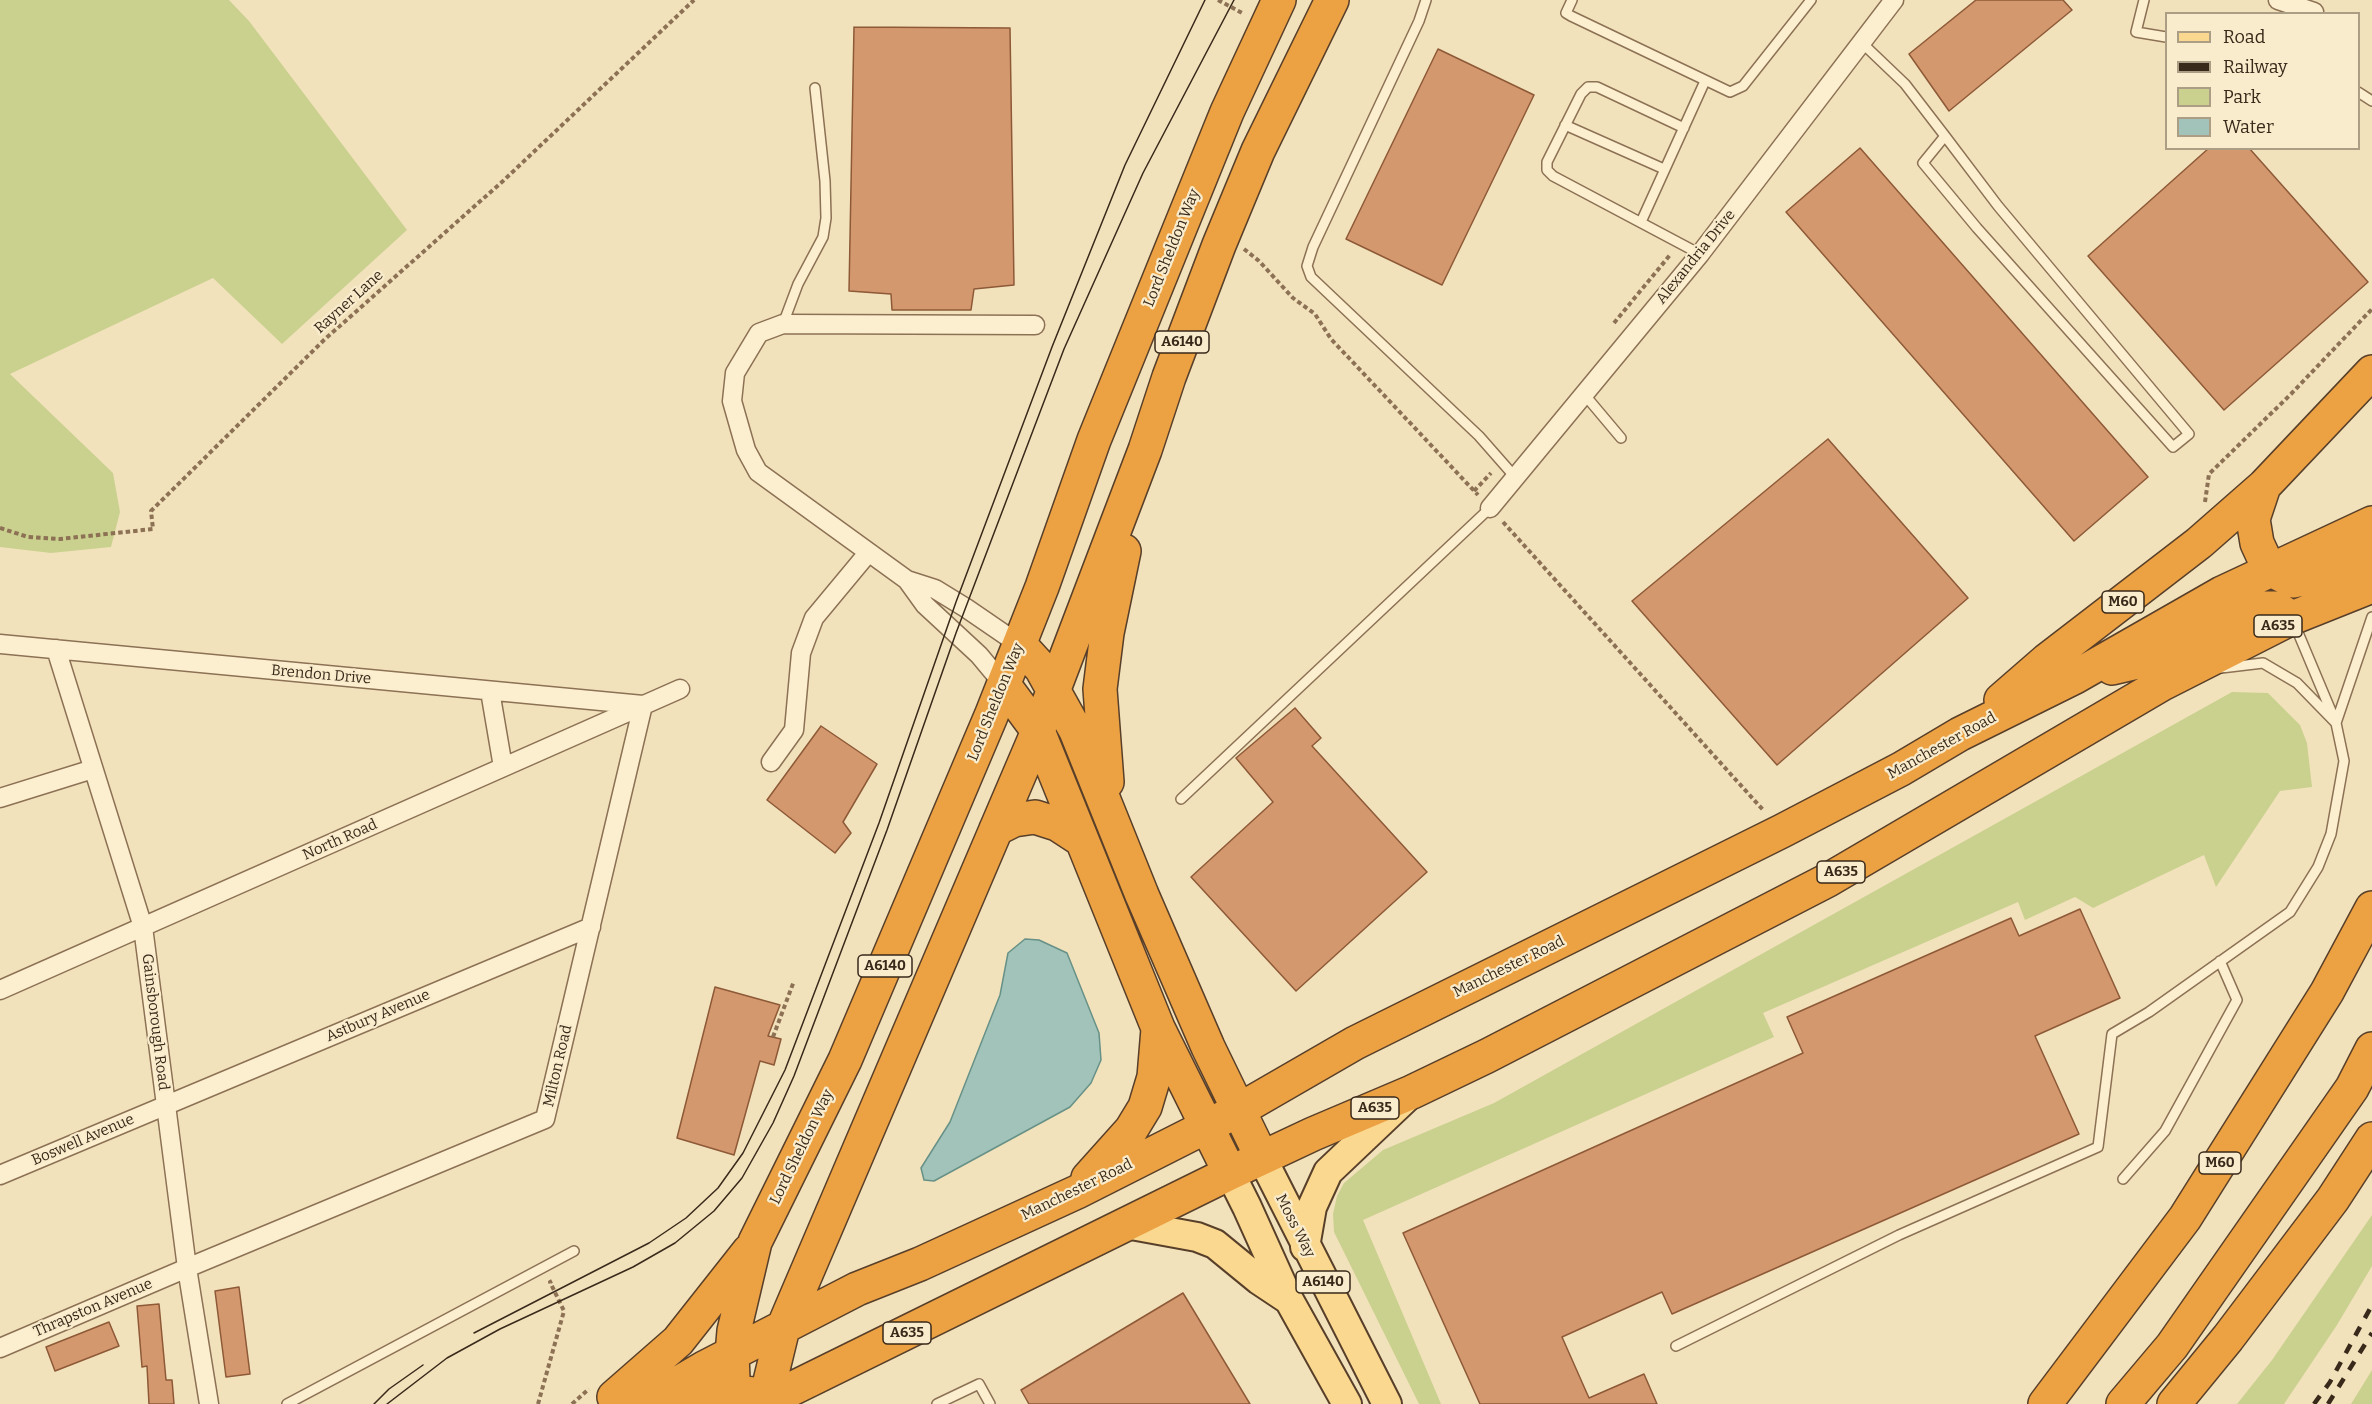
<!DOCTYPE html>
<html>
<head>
<meta charset="utf-8">
<style>
	body { margin:0 }
	#map { position:relative; width:2372px; height:1404px; overflow:hidden; background:#f2e2bc; font-family:Bitter,serif }
	canvas { display:block }
	.legend { position:absolute; left:2165px; top:12px; width:195px; height:138px; box-sizing:border-box; background:#f9eccc; border:2px solid #ac9e85; margin:0; padding:8px 10px; list-style:none; font-size:18px; color:#39291a }
	.legend li { display:flex; align-items:center; gap:12px; height:30px }
	.legend b { width:30px; border:2px solid #ac9e85 }
</style>
</head>
<body>
<div id="map">
<canvas width="2372" height="1404"></canvas>
<ul class="legend">
<li><b style="height:8px;background:#fad88f"></b>Road</li>
<li><b style="height:8px;background:#39291a"></b>Railway</li>
<li><b style="height:16px;background:#cad18f"></b>Park</li>
<li><b style="height:16px;background:#a1c3b9"></b>Water</li>
</ul>
</div>
<script>
const c = document.querySelector('canvas').getContext('2d');
c.lineJoin = 'round';
function paint(path, color) { c.fillStyle = color; c.fill(path, 'evenodd'); }
const shape = rows => new Path2D(rows.map(r => 'M' + r).join(''));
function strokePath(path, color, width, dash) { c.strokeStyle = color; c.lineWidth = width; c.lineCap = dash ? 'butt' : 'round'; c.setLineDash(dash || []); c.stroke(path); }
function write(font, color, halo, rows, align = 'center') {
  c.font = font + ' Bitter,serif'; c.lineWidth = 4.5; c.setLineDash([]); c.textBaseline = 'middle'; c.strokeStyle = halo; c.fillStyle = color; for (const [text, x, y, turn = 0] of rows) {
    c.save(); c.translate(x, y); c.rotate((+turn || 0) * Math.PI / 180); c.textAlign = isNaN(turn) ? turn : align; if (halo) c.strokeText(text, 0, 0); c.fillText(text, 0, 0); c.restore();
  }
}
paint(shape([
	[0,0,229,0,249,21,407,230,282,344,213,278,10,374,113,473,120,512,111,547,51,553,0,547],
	[2232,692,2268,693,2300,725,2307,743,2312,787,2280,791,2216,887,2204,855,2093,908,2075,897,2025,920,2018,902,1763,1013,1774,1037,1363,1220,1441,1404,1419,1404,1334,1232,1333,1214,1337,1196,1344,1183,1383,1150,1494,1103],
	[2372,1215,2372,1266,2337,1325,2284,1404,2237,1404,2272,1360],
	[2372,1370,2372,1404,2351,1404]
]), '#cad18f');
const water = shape([
	[1025,939,1039,940,1067,953,1099,1033,1101,1060,1091,1083,1070,1107,934,1181,924,1180,921,1168,950,1122,1000,995,1008,953,1025,939]
]);
paint(water, '#a1c3b9');
strokePath(water, '#679187', 1.5);
const building = shape([
	[1976,0,2063,0,2072,10,1949,111,1909,54,1976,0],
	[854,27,1010,28,1014,285,974,289,971,310,892,310,891,294,849,291,854,27],
	[1438,49,1534,95,1442,285,1346,239,1438,49],
	[1860,148,2148,477,2074,541,1786,212,1860,148],
	[2209,148,2249,148,2368,282,2224,410,2088,256,2209,148],
	[1828,439,1968,598,1777,765,1632,601,1828,439],
	[1295,708,1321,738,1312,746,1427,872,1296,991,1191,877,1273,802,1236,758,1295,708],
	[821,726,877,764,843,822,851,833,835,853,767,800,821,726],
	[2080,909,2120,998,2035,1036,2079,1134,1672,1314,1662,1292,1562,1337,1589,1398,1644,1374,1657,1404,1480,1404,1403,1233,1803,1053,1787,1017,2011,918,2019,936,2080,909],
	[715,987,780,1005,768,1036,781,1039,774,1065,760,1061,734,1155,677,1138,715,987],
	[239,1287,250,1374,226,1377,215,1291,239,1287],
	[1183,1293,1250,1404,1029,1404,1021,1390,1183,1293],
	[159,1304,166,1380,172,1380,174,1404,149,1404,147,1366,142,1367,137,1306,159,1304],
	[109,1322,119,1346,55,1371,46,1347,109,1322]
]);
paint(building, '#d4986e');
strokePath(building, '#8d5937', 1.5);
const lane = shape([
	[1426,0,1419,21,1313,247,1307,266,1311,277,1479,436,1515,477],
	[1572,0,1566,13,1571,16,1730,92,1743,86,1811,0],
	[2144,0,2136,32,2166,37],
	[1861,42,1905,84,1945,136,1998,206,2189,434,2173,447,1977,228,1923,163,1945,136],
	[2358,92,2372,101],
	[1565,125,1664,169],
	[1684,128,1597,87,1588,87,1581,94,1547,162,1547,170,1553,176,1700,254],
	[1641,222,1705,81],
	[783,324,798,284,823,237,826,218,825,181,815,88],
	[1584,394,1621,438],
	[2221,668,2263,663,2297,683,2336,723,2372,617],
	[1181,799,1490,508],
	[2123,1179,2165,1131,2237,1000,2220,961],
	[1676,1346,1899,1235,2098,1147,2112,1034,2149,1012,2290,912,2318,867,2331,834,2344,761,2336,723,2294,623],
	[287,1404,574,1251],
	[937,1404,979,1384,990,1404]
]);
const street = shape([
	[2278,0,2314,12],
	[1490,508,1700,254,1894,0],
	[907,580,925,605,979,655,1004,685],
	[0,644,643,705,545,1119,187,1268,0,1348],
	[1020,645,966,608,935,589,907,580,758,472,746,450,732,401,735,373,759,333,783,324,1035,325],
	[56,649,143,927,187,1268,209,1404],
	[490,691,503,767],
	[771,762,794,730,801,653,814,618,868,553],
	[0,798,93,769],
	[0,990,680,689],
	[0,1175,591,927]
]);
const primary = shape([
	[1262,1158,1387,1404],
	[1230,1173,1247,1207,1289,1300,1347,1404],
	[1126,1224,1197,1237,1215,1244,1259,1280,1289,1300],
	[1305,1247,1312,1207,1328,1172,1406,1098]
]);
const highway = shape([
	[2264,486,2253,519,2257,543,2269,569,2293,581,2326,575,2372,556],
	[1020,645,1041,668,1076,731,1142,895,1208,1047,1262,1158],
	[2112,668,2155,658,2234,614,2254,608,2276,608,2292,618],
	[1004,685,1038,731,1158,1028,1230,1173],
	[2001,700,2047,660,2199,543,2264,486,2372,372],
	[1107,782,1100,689,1107,633,1124,551],
	[996,829,1014,820,1035,817,1057,824,1080,839],
	[1088,1178,1131,1130,1145,1107,1154,1077,1158,1029],
	[614,1397,678,1341,749,1251],
	[765,1402,783,1328,1038,731,1145,450,1169,377,1219,245,1258,151,1332,0],
	[643,1404,704,1368,857,1289,920,1264,1077,1192,1239,1110,1355,1043,1782,831,1901,769,1960,734,2075,677,2222,593,2372,523],
	[688,1404,734,1392,754,1394],
	[734,1404,732,1354,734,1331,755,1242,845,1060,991,716,1042,587,1094,440,1227,112,1279,0],
	[761,1404,1230,1173,1313,1134,1412,1092,1487,1056,1828,880,2162,684,2292,618,2372,586],
	[2045,1404,2185,1218,2327,992,2372,908],
	[2123,1404,2172,1346,2352,1088,2372,1049],
	[2174,1404,2228,1338,2333,1199,2372,1139]
]);
strokePath(lane, '#8c7154', 12);
strokePath(street, '#8c7154', 21);
strokePath(primary, '#583f29', 32);
strokePath(highway, '#583f29', 36);
strokePath(shape([
	[1218,0,1244,14],
	[1244,249,1259,261,1293,298,1315,314,1331,339,1478,495],
	[1614,323,1670,255],
	[1474,491,1491,473],
	[2205,502,2209,474,2291,394,2372,309],
	[1503,522,1764,811],
	[0,528,28,537,60,539,153,529,151,511,324,340,503,181,694,0],
	[773,1037,794,981],
	[538,1404,564,1311,550,1282,552,1281],
	[572,1404,589,1389]
]), '#8c7154', 4, [4.5, 3]);
strokePath(lane, '#fcefd0', 9);
strokePath(street, '#fcefd0', 18);
strokePath(primary, '#fad88f', 28);
strokePath(highway, '#eca143', 33);
strokePath(shape([
	[474,1333,649,1243,686,1218,718,1188,743,1153,785,1070,879,823,956,602,1052,347,1125,165,1205,0],
	[374,1404,389,1389,423,1365],
	[387,1404,447,1358,500,1329,633,1267,675,1243,714,1211,742,1178,773,1123,794,1076,887,830,956,633,1064,349,1143,173,1234,0]
]), '#39291a', 1.5);
strokePath(shape([
	[2314,1404,2330,1382,2372,1305],
	[2328,1404,2372,1333]
]), '#39291a', 4.5, [10, 10]);
for (const [x, y, w] of [
	[1182,342,54],
	[2123,602,42],
	[2278,626,48],
	[1841,872,48],
	[885,966,54],
	[1375,1108,48],
	[2220,1163,42],
	[1323,1282,54],
	[907,1333,48]
]) { const box = new Path2D(); box.roundRect(x - w / 2, y - 11, w, 22, 4.5); c.fillStyle = '#f9eccc'; c.fill(box); strokePath(box, '#39291a', 1.5); }
write('bold 14px', '#39291a', null, [
	["A6140",1182,342],
	["M60",2123,602],
	["A635",2278,626],
	["A635",1841,872],
	["A6140",885,966],
	["A635",1375,1108],
	["M60",2220,1163],
	["A6140",1323,1282],
	["A635",907,1333]
]);
write('15px', '#39291a', '#f9eccc', [
	["Lord Sheldon Way",1172,248,-68],
	["Alexandria Drive",1696,257,-51],
	["Rayner Lane",349,302,-42],
	["Brendon Drive",321,675,5],
	["Lord Sheldon Way",996,702,-68],
	["Manchester Road",1942,746,-29],
	["North Road",340,840,-24],
	["Manchester Road",1509,967,-26],
	["Astbury Avenue",378,1016,-23],
	["Gainsborough Road",155,1022,83],
	["Milton Road",558,1066,-77],
	["Boswell Avenue",83,1140,-23],
	["Lord Sheldon Way",802,1147,-64],
	["Manchester Road",1077,1190,-26],
	["Moss Way",1295,1226,63],
	["Thrapston Avenue",93,1308,-23]
]);
</script>
</body>
</html>
